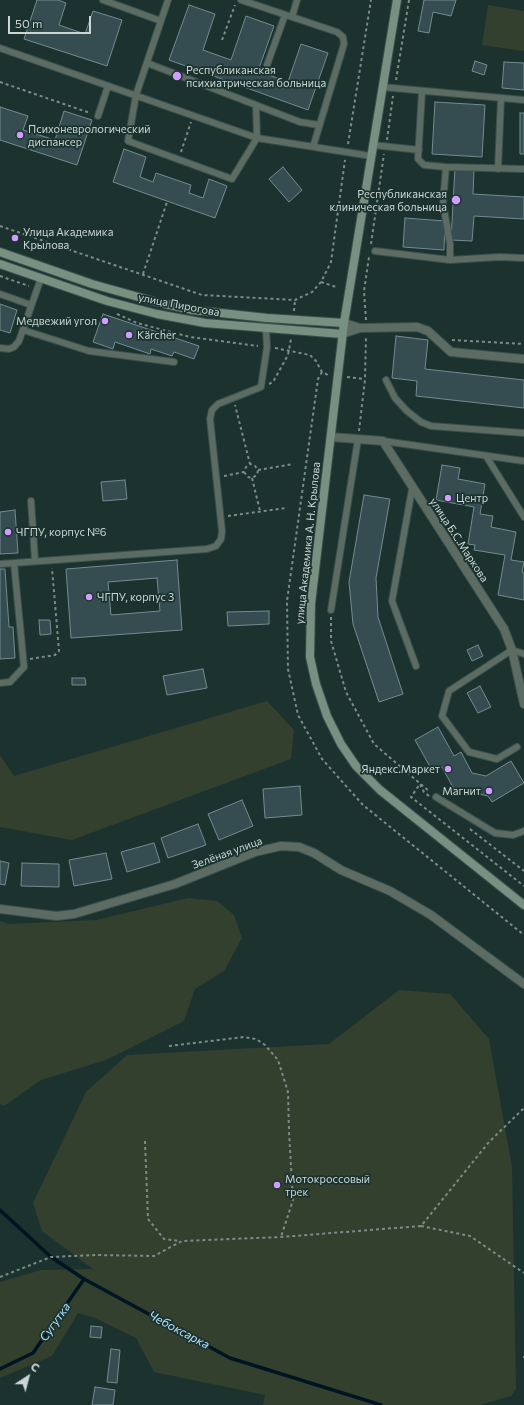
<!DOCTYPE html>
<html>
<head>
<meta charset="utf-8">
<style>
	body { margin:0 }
	#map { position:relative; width:524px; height:1405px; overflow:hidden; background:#1b322f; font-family:Commissioner,sans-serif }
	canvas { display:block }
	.north { position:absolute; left:8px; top:1357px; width:40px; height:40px; -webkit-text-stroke:3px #1b322f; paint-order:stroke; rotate:36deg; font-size:11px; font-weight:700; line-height:16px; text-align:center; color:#cad7d4 }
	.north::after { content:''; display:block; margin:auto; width:14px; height:18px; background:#cad7d4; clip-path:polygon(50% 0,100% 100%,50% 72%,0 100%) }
	.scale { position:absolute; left:8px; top:16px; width:83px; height:18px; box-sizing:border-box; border:2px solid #cad7d4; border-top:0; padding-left:5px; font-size:12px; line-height:14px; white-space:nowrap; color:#cad7d4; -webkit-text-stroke:3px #1b322f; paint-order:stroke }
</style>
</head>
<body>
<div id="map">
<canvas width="524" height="1405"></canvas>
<div class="north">С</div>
<div class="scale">50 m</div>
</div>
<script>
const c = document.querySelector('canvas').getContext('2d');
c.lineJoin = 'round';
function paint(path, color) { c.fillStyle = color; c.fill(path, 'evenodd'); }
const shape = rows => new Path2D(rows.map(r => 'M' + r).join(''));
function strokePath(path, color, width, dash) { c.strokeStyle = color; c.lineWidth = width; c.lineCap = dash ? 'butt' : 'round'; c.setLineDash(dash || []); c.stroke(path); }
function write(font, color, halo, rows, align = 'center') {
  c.font = font + ' Commissioner,sans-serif'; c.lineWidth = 3.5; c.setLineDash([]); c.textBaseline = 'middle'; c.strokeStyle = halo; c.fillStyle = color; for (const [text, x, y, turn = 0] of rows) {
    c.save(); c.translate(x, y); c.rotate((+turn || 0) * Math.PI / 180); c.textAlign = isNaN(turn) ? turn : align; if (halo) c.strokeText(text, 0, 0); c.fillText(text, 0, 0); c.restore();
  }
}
paint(shape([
	[488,5,524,11,524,51,482,45],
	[267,701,294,730,291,759,72,840,0,827,0,755,14,776],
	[188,898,217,901,234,915,242,938,224,971,195,989,184,1021,106,1060,41,1080,4,1106,0,1104,0,921,9,924,96,920],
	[399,990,450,994,489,1039,512,1167,516,1389,511,1396,480,1405,263,1405,265,1395,154,1372,136,1338,95,1318,78,1313,52,1356,0,1378,0,1282,41,1270,93,1269,42,1231,33,1203,86,1092,127,1055,329,1044]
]), '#34402e');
strokePath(shape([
	[0,1210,51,1257,84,1279,230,1358,381,1405],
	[0,1369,33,1353,84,1279]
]), '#001522', 3.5);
const building = shape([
	[37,0,58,0,66,3,59,25,85,34,93,11,122,20,107,66,24,39,37,0],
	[424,0,456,0,451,16,433,12,429,33,418,31,424,0],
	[189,5,215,14,203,50,231,60,246,16,274,26,258,71,288,82,301,44,328,53,308,110,169,60,189,5],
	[475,61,487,65,484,75,472,71,475,61],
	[504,62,524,63,524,90,502,88,504,62],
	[435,102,485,105,482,157,432,154,435,102],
	[0,107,28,116,23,130,55,140,64,111,92,120,77,165,0,140,0,107],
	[520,113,524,113,524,154,520,154,520,113],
	[124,149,146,157,140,177,153,182,156,173,191,185,189,193,203,198,209,179,227,186,215,218,113,182,124,149],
	[283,167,302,190,289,202,269,179,283,167],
	[455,168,474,170,473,194,524,197,524,219,474,216,472,241,451,240,455,168],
	[405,218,445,221,444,250,403,247,405,218],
	[0,304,17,310,10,333,0,330,0,304],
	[103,314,199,346,194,359,174,352,172,356,151,349,150,354,115,342,113,349,93,342,103,314],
	[396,336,428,340,425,369,524,380,524,408,416,396,417,381,392,378,396,336],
	[442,465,460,468,458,479,485,484,480,514,493,516,491,527,516,532,511,560,524,562,522,572,524,573,524,600,498,595,505,555,474,550,475,545,468,544,474,507,436,500,442,465],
	[125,480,127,499,103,501,101,482,125,480],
	[364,495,390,499,376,578,378,617,403,694,379,702,353,624,349,582,364,495],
	[15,510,18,553,0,554,0,512,15,510],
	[177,560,182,630,71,638,66,569,177,560],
	[157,578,160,611,111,615,108,582,157,578],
	[0,569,5,569,9,627,13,627,15,658,0,659,0,569],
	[269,611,269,624,228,626,227,612,269,611],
	[39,620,50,620,51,634,40,635,39,620],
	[478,645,483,656,472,661,467,650,478,645],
	[203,669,207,688,167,695,163,676,203,669],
	[72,678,85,678,86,685,72,685,72,678],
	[480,686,491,707,478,713,467,693,480,686],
	[438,727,454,756,461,752,472,773,486,776,511,761,524,783,492,802,488,796,461,790,456,793,442,767,433,772,415,740,438,727],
	[300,786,302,815,265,818,263,789,300,786],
	[242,800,253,826,219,840,208,814,242,800],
	[198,824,206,845,168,858,161,838,198,824],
	[154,843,160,862,127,872,121,852,154,843],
	[106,853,112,879,74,886,69,860,106,853],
	[0,861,9,863,5,885,0,884,0,861],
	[22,863,59,864,59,887,21,886,22,863],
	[91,1326,102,1327,101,1338,90,1337,91,1326],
	[111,1349,120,1350,117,1383,107,1382,111,1349],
	[95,1387,115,1390,113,1405,92,1405,95,1387]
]);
paint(building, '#354d51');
strokePath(building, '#738c90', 1);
const lane = shape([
	[103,0,161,21],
	[168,0,136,95,128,141,232,179,257,138,256,105],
	[241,0,337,32,343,37,344,44,313,147],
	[292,17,297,0],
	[0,48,257,138,371,156],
	[147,63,300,122,319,125],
	[267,65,285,15],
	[382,87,524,100],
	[422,91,418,159,424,165,446,167,443,203,450,244,450,260],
	[98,116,108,86],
	[373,145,419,150],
	[446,167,524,169],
	[498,169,501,98],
	[375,251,450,260,499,257,524,258],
	[0,294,31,305],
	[23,330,89,351,174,362],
	[0,348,9,349,14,347,19,341,41,278],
	[386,380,395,398,407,411,421,422,431,426,524,433],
	[383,441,524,461],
	[486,456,524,517],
	[412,489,392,601,416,666],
	[31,501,35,560],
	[0,564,207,549,216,546,221,539,222,531,210,419,212,410,218,404,261,387,267,347,266,329],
	[331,610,358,439],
	[0,683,10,682,24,667,14,563],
	[517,747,497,759,469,752,442,716,449,691,512,650,524,654],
	[436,797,495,833,513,835,524,831]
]);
const street = shape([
	[344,323,360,328,417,327,428,331,451,352,524,359],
	[342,334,360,328],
	[331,437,383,441,504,629,512,650,524,704],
	[0,909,56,916,74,914,175,884,255,852,281,846,299,847,314,853,341,870,390,891,431,915,524,984]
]);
const secondary = shape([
	[397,0,344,323,311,604,310,657,316,684,327,716,341,744,356,766,380,790,524,905],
	[0,252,92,284,160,303,193,310,267,318,344,323],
	[0,264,107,301,157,314,205,323,342,334]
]);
strokePath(lane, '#3a504d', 8);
strokePath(street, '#3a504d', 10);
strokePath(secondary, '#3a504d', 10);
strokePath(shape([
	[222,40,235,5],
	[396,80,409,0],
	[0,82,90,113],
	[387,140,393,96],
	[348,144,371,0],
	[181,152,191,122],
	[0,226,202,295,295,300,312,292,321,282,331,262,345,160],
	[371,244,384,154],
	[143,274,167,202],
	[0,276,29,286],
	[321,282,336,287],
	[294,311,295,300],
	[117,314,137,323,190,337,258,346],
	[366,320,364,291,369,257],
	[452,340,524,344],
	[275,348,310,355,316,361,322,372,328,375],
	[322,372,318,379,287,601,288,669,298,715,322,759,363,805,524,935],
	[347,377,365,379],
	[269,384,273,382,288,355,291,339],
	[359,431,365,379,366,337],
	[258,470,293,464],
	[244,472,248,477,252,478,257,475,258,470,255,466,250,464],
	[224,476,244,472,246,467,250,464,235,405],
	[252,478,260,511],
	[228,516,286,508],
	[331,617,331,641,346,692,374,744,430,792],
	[30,659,55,655,59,651,52,568],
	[429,796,424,792,420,784,411,797,524,886],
	[470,829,524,871],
	[169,1046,244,1037,256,1039,265,1045,278,1060,288,1092,289,1132,293,1200,281,1237],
	[145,1141,148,1219,164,1239,180,1241],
	[421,1226,470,1236,524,1273],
	[0,1277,51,1257,95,1255,154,1256,182,1241,281,1237,421,1226,489,1142,524,1108],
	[524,1356,524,1358]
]), '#7b8c89', 2, [3, 3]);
strokePath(lane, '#5d6c63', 6);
strokePath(street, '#5d6c63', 8);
strokePath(secondary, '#779081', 8);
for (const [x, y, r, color] of [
	[177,76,5,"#d29dfd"],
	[20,135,4,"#d29dfd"],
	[456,200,5,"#d29dfd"],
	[15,238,4,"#d29dfd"],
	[105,321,4,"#d29dfd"],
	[129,335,4,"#d29dfd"],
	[448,498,4,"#d29dfd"],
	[8,532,4,"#d29dfd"],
	[89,597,4,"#d29dfd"],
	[448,769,4,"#d29dfd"],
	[489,791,4,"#d29dfd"],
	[277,1185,4,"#d29dfd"]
]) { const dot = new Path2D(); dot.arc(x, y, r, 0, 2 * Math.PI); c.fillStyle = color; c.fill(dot); strokePath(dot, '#1b322f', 1.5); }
write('11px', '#cad7d4', '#1b322f', [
	["Республиканская",186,70],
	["психиатрическая больница",186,83],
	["Психоневрологический",28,129],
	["диспансер",28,142],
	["Республиканская",447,194,"right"],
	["клиническая больница",447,207,"right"],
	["Улица Академика",23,232],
	["Крылова",23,245],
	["Медвежий угол",97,321,"right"],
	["Kärcher",137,335],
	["Центр",456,498],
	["ЧГПУ, корпус №6",16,532],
	["ЧГПУ, корпус 3",97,597],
	["Яндекс.Маркет",440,769,"right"],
	["Магнит",481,791,"right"],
	["Мотокроссовый",285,1179],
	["трек",285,1192]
], 'left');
write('11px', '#cad7d4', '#1b322f', [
	["улица Пирогова",179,305,11],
	["улица Б.С.Маркова",459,540,57],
	["улица Академика А. Н. Крылова",308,543,-84],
	["Зелёная улица",227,853,-20]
]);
write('italic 12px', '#afe1fe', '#1b322f', [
	["Сугутка",55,1322,-55],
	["Чебоксарка",179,1330,28]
]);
</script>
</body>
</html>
